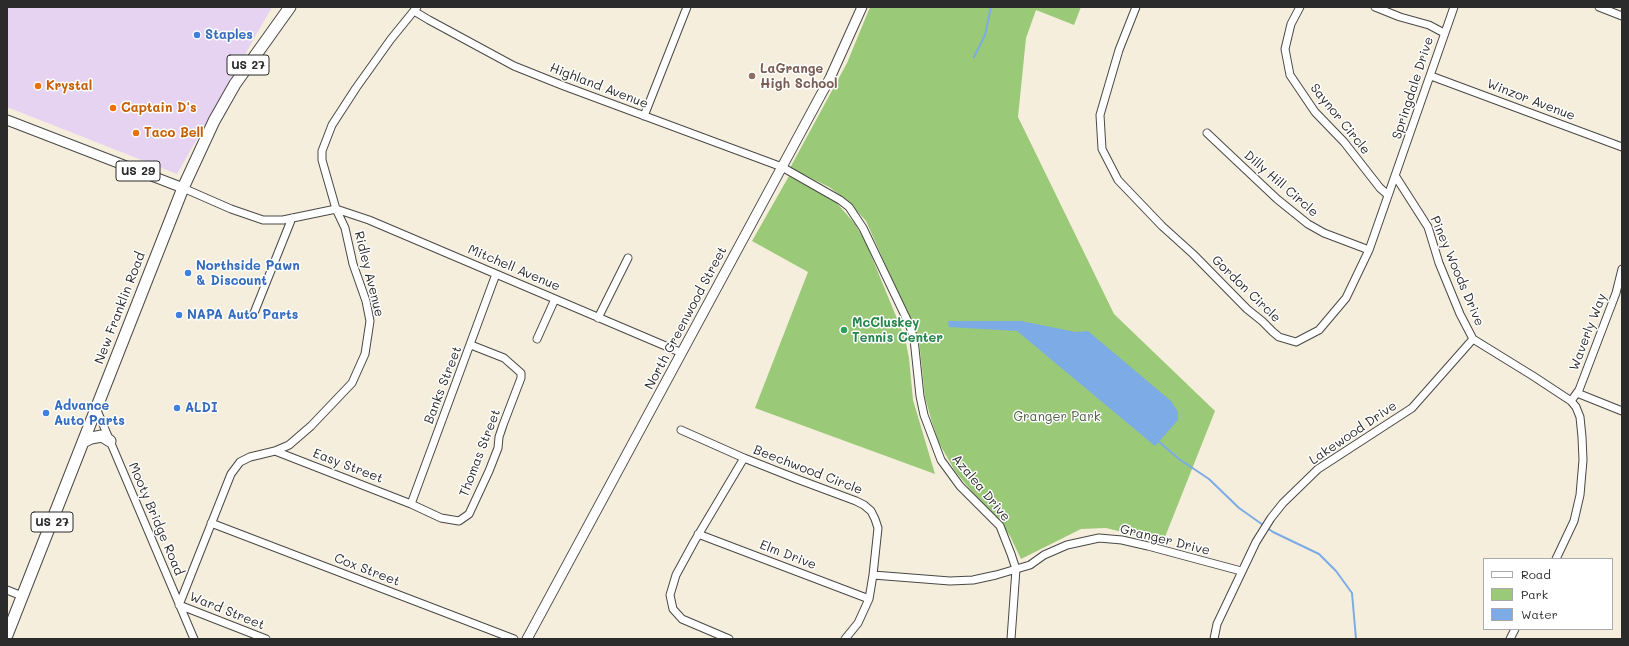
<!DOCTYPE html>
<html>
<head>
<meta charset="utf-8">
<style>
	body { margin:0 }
	#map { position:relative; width:1629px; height:646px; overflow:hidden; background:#f6eedd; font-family:Mali,sans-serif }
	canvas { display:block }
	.frame { position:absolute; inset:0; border:8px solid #2b2b2b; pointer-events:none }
	.legend { position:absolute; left:1483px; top:558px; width:130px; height:72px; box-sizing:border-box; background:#fff; border:1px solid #aaa; margin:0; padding:5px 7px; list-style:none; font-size:12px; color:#2b2b2b }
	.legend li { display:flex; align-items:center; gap:8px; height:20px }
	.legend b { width:20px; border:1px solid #aaa }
</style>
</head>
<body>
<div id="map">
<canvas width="1629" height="646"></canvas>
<div class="frame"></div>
<ul class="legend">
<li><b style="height:5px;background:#fff"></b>Road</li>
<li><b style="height:11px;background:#9ac977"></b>Park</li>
<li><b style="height:11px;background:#7cabe6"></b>Water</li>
</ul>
</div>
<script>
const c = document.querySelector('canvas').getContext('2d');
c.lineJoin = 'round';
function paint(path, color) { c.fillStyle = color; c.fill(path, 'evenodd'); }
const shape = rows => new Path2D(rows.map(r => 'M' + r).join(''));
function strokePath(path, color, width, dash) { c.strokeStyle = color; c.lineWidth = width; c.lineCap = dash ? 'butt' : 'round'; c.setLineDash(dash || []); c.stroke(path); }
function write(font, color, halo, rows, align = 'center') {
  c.font = font + ' Mali,sans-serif'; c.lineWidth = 3; c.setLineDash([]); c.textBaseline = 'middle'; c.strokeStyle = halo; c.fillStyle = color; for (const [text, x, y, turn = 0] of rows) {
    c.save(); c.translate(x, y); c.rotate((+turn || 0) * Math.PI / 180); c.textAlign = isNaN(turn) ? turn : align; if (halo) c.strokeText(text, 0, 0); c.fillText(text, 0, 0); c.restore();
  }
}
paint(shape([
	[7,7,272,7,177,174,7,107]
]), '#e5d3f1');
paint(shape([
	[870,7,1081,7,1074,25,1036,10,1026,38,1018,117,1114,314,1215,411,1163,542,1106,528,1081,529,1021,559,1010,536,999,520,973,493,955,471,939,443,931,419,925,397,919,340,866,221,847,200,829,187,790,168,847,63],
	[789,176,836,202,855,224,866,243,905,338,909,358,913,400,935,474,755,408,808,272,752,241]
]), '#9ac977');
paint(shape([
	[948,321,1021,321,1076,332,1088,331,1171,401,1178,412,1178,420,1155,446,1017,331,949,327]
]), '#7cabe6');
strokePath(shape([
	[974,57,985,35,991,7],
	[1157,440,1179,459,1209,479,1239,508,1273,532,1319,554,1336,571,1352,593,1356,639]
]), '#7cabe6', 2);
const minor = shape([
	[1136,7,1119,50,1100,115,1102,149,1118,180,1162,226,1193,254,1247,309,1262,321,1273,332,1279,337,1296,342,1319,330,1346,298,1369,250,1454,7],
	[1300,7,1291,24,1285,49,1290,75,1315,112,1344,142,1380,188,1388,195],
	[1375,7,1400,17,1429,25,1444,33],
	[1599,7,1622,16],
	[414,11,429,20,514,66,564,86,782,167,840,200,849,207,863,228,909,324,914,339,920,396,924,415,941,460,960,486,1000,526,1011,554,1016,569,1011,639],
	[1431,76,1622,147],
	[644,116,687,7],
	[1207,133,1277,199,1308,224,1324,233,1369,250],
	[1396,177,1428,227,1439,263,1460,314,1473,339,1533,376,1571,401,1576,407,1580,417,1582,437,1583,460,1580,495,1574,521,1556,559],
	[183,188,231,209,263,220,283,220,336,209,369,220,682,353],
	[254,313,292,218],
	[598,318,628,258],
	[537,339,555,299],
	[1577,393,1622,411],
	[1571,401,1579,390,1616,293,1622,269],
	[96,408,194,639],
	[681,430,744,458,797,479,856,501,864,505,871,511,875,519,878,528,873,575,869,599,858,623,845,639],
	[275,451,411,504,441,518,459,521,469,514,489,471,498,448,499,437,503,425,521,378,521,373,504,358,471,345],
	[411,504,496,274],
	[211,523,514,639],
	[698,534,869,599],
	[873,575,950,581,973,580,996,575,1030,565,1044,555,1067,545,1099,538,1122,540,1148,546,1241,571],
	[7,590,22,596],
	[266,639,179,605,231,474,240,462,250,457,275,451,289,445,311,426,352,383,365,354,370,321,366,301,353,264,345,228,336,209,322,160,322,151,332,125,356,88,391,39,417,7],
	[729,639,682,619,673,609,670,595,676,575,694,542,744,458],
	[1214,639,1217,624,1256,542,1271,518,1283,503,1318,469,1412,408,1473,339],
	[1510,639,1515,629]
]);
const major = shape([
	[7,120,183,188],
	[527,639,830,78,862,7]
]);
const highway = shape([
	[83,442,91,438,102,436,110,441],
	[7,635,183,188,214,121,235,84,290,7]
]);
strokePath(minor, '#494846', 9);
strokePath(major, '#494846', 11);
strokePath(highway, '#494846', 13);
strokePath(minor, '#fff', 7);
strokePath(major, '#fff', 9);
strokePath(highway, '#fff', 11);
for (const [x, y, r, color] of [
	[197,35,4,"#3f7fe0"],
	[752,76,4,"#8d6e63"],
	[38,86,4,"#e8710a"],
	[113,108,4,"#e8710a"],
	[136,133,4,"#e8710a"],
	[188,273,4,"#3f7fe0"],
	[179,315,4,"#3f7fe0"],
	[844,330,4,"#2e9e5b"],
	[177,408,4,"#3f7fe0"],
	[46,413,4,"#3f7fe0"]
]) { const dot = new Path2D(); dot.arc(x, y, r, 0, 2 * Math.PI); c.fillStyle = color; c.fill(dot); strokePath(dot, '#fff', 1.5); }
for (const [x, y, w] of [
	[248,65,42],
	[138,171,44],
	[52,522,42]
]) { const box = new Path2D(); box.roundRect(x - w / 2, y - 10, w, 20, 3); c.fillStyle = '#fff'; c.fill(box); strokePath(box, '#2b2b2b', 1); }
write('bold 12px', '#2b2b2b', null, [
	["US 27",248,65],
	["US 29",138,171],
	["US 27",52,522]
]);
write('bold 13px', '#366cbe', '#fff', [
	["Staples",205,35],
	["Northside Pawn",196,266],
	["& Discount",196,281],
	["NAPA Auto Parts",187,315],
	["Advance",54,406],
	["Auto Parts",54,421],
	["ALDI",185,408]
], 'left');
write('bold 13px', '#785e54', '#fff', [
	["LaGrange",760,69],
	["High School",760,84]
], 'left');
write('bold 13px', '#c56008', '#fff', [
	["Krystal",46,86],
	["Captain D's",121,108],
	["Taco Bell",144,133]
], 'left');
write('13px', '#2b2b2b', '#fff', [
	["Highland Avenue",599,86,21],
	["Springdale Drive",1413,88,-72],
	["Winzor Avenue",1531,100,21],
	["Saynor Circle",1340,119,51],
	["Dilly Hill Circle",1281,184,41],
	["Mitchell Avenue",514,268,23],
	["Piney Woods Drive",1457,271,67],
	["Ridley Avenue",369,274,76],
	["Gordon Circle",1246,289,44],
	["New Franklin Road",120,308,-69],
	["North Greenwood Street",686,318,-62],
	["Waverly Way",1588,332,-69],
	["Banks Street",443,385,-69],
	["Lakewood Drive",1353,433,-34],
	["Thomas Street",480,453,-69],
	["Easy Street",348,466,21],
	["Beechwood Circle",808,470,21],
	["Azalea Drive",981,488,50],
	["Mooty Bridge Road",156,519,67],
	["Granger Drive",1165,540,14],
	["Elm Drive",788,555,21],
	["Cox Street",367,570,21],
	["Ward Street",227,611,22]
]);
write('bold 13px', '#27864d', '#fff', [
	["McCluskey",852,323],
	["Tennis Center",852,338]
], 'left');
write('13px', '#526246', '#fff', [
	["Granger Park",1057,417]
]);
</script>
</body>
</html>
